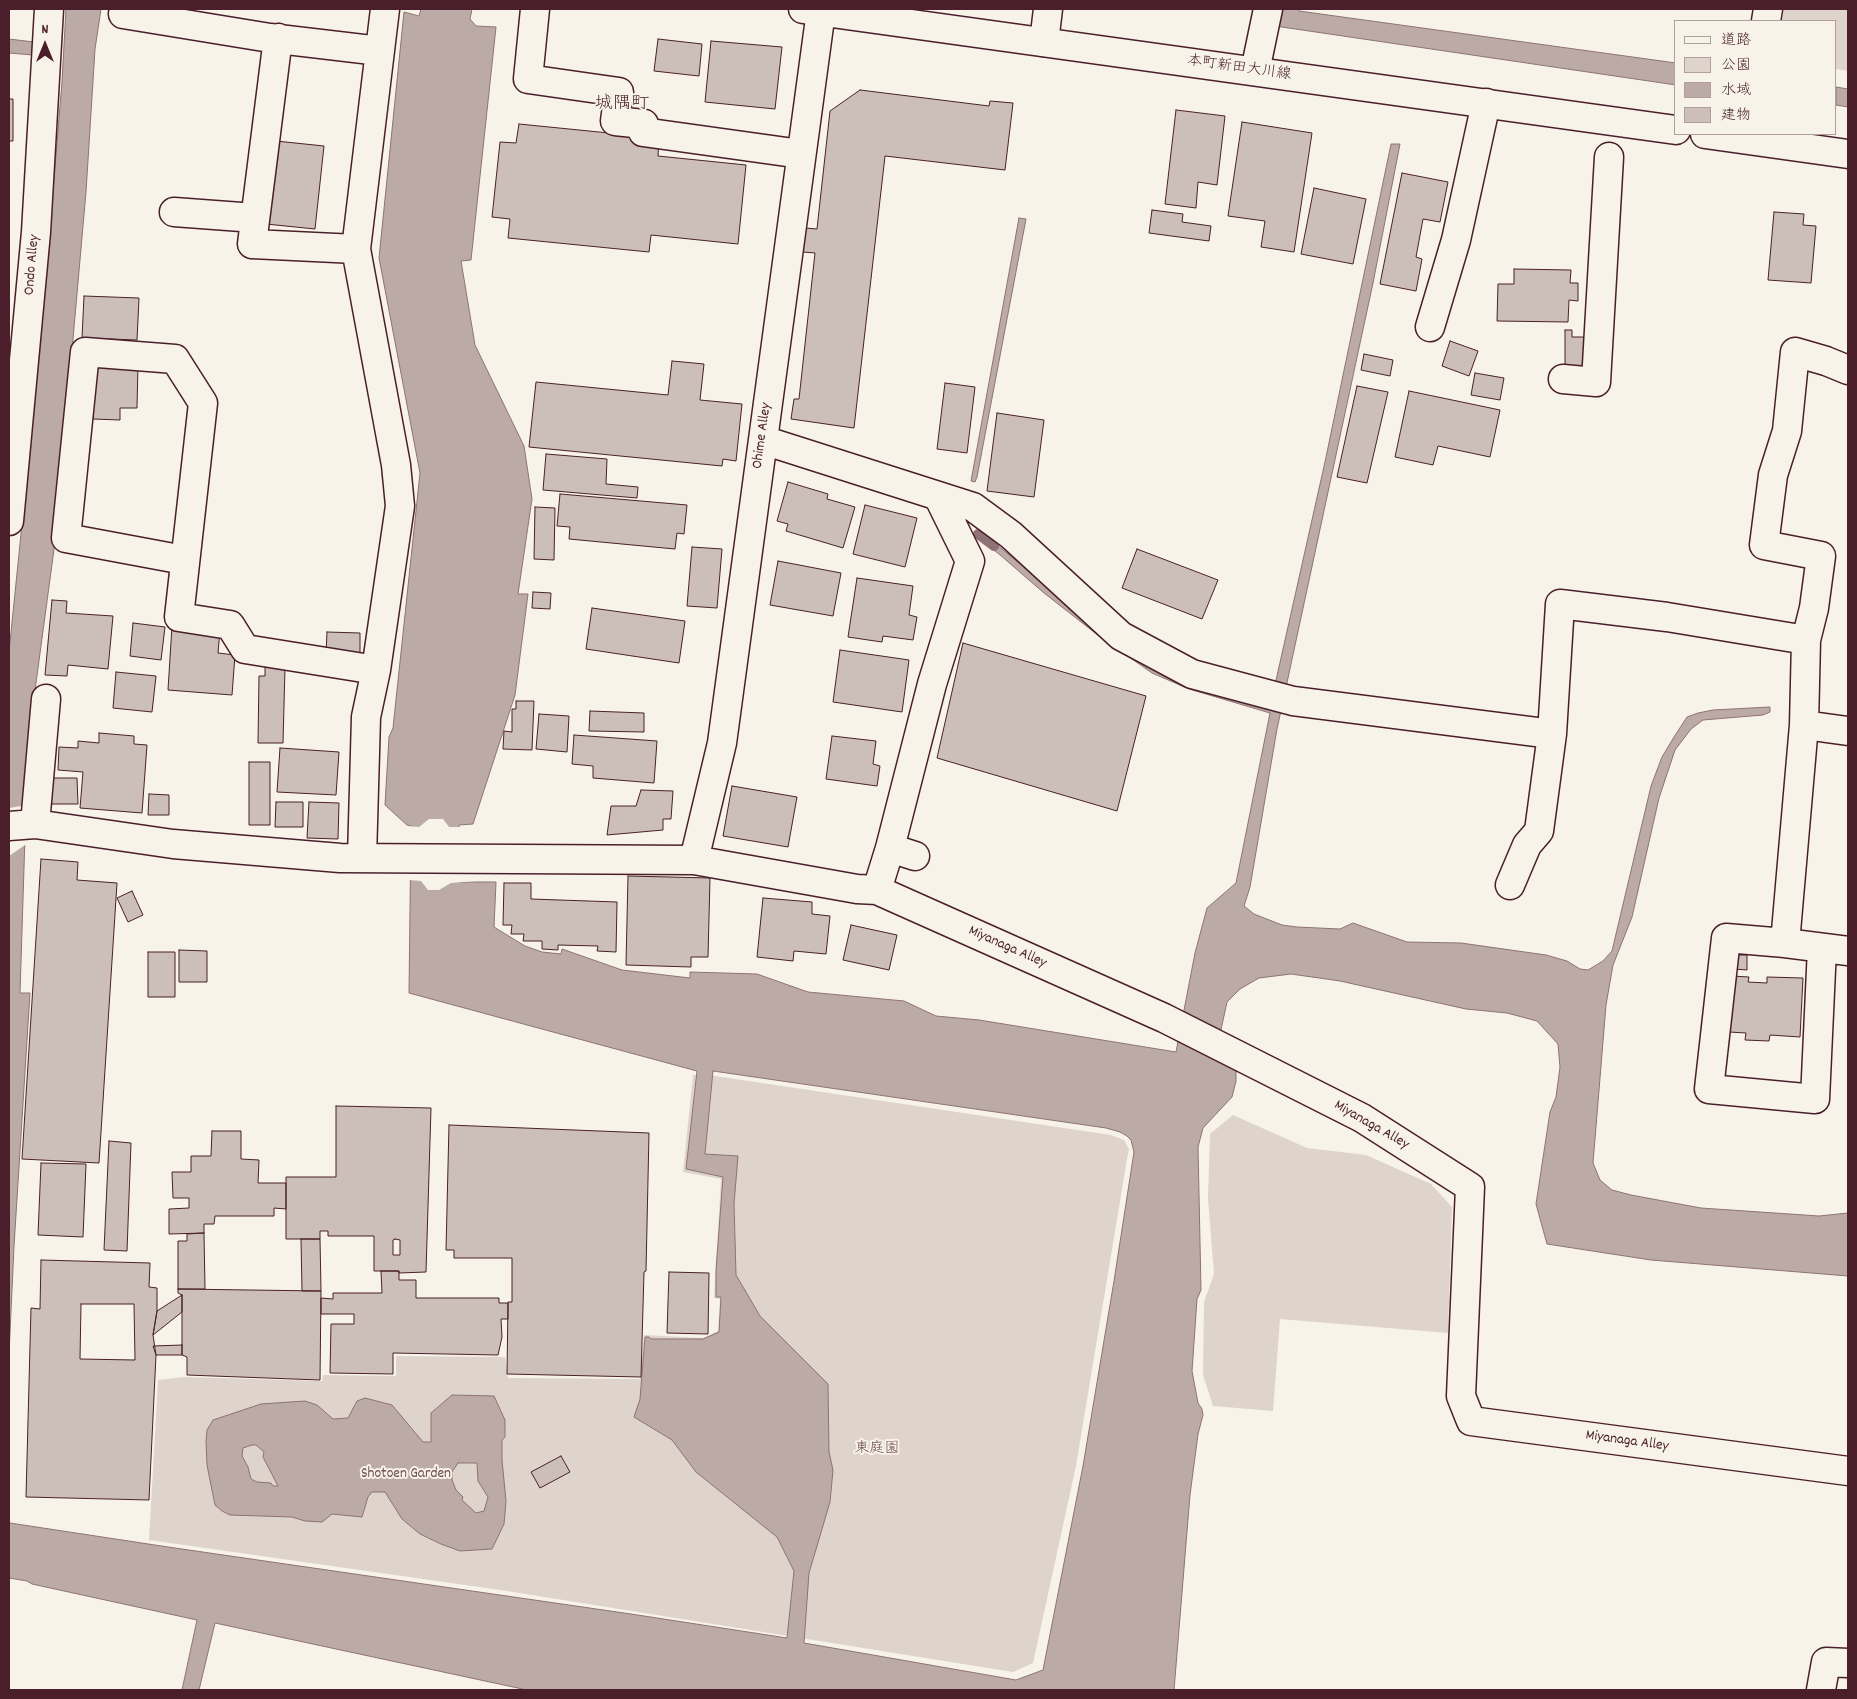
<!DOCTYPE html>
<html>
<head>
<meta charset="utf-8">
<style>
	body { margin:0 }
	#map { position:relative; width:1857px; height:1699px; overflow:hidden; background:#f7f3e8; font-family:Dekko,"Klee One",sans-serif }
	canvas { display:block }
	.frame { position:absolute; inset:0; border:10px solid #4a1f2b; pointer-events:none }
	.legend { position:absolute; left:1674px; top:20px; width:162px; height:115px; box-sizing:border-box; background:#f7f3e8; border:1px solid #b29e9c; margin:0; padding:6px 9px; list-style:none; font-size:15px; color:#4a1f2b }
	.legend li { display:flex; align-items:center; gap:10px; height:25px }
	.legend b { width:25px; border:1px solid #b29e9c }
	.north { position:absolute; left:20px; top:20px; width:50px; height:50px; -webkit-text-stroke:4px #f7f3e8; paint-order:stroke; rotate:0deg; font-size:14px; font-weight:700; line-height:20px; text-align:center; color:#4a1f2b }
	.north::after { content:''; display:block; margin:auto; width:18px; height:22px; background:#4a1f2b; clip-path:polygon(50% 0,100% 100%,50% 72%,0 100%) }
</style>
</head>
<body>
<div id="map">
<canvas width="1857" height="1699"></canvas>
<div class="frame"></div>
<ul class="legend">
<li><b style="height:6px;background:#f7f3e8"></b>道路</li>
<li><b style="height:14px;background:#ded4cc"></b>公園</li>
<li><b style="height:14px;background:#bcaaa7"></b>水域</li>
<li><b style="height:14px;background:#ccbfb9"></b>建物</li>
</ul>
<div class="north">N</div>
</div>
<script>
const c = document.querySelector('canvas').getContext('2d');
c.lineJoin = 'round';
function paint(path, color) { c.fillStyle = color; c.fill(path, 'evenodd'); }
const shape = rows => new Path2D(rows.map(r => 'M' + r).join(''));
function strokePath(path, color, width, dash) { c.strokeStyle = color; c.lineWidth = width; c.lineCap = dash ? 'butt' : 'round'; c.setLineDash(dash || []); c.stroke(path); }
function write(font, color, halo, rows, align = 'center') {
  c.font = font + ' Dekko,"Klee One",sans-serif'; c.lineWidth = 4; c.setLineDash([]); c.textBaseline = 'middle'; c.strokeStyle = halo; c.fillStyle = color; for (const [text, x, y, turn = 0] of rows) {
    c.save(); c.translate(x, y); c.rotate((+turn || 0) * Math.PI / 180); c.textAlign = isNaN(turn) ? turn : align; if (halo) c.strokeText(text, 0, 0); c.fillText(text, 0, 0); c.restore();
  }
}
paint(shape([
	[1784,9,1848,9,1848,71,1836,69,1836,21,1782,21],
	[693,1075,715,1076,1111,1135,1124,1140,1129,1149,1127,1159,1076,1466,1033,1663,1013,1672,507,1591,149,1540,158,1380,184,1377,322,1381,323,1375,396,1376,396,1356,505,1357,508,1378,640,1379,644,1335,703,1338,718,1331,720,1299,714,1298,721,1179,683,1172],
	[1233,1115,1307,1148,1366,1155,1431,1184,1452,1207,1448,1333,1280,1319,1273,1411,1213,1406,1203,1375,1204,1302,1214,1274,1208,1198,1210,1134]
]), '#ded4cc');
const water = shape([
	[66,9,101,9,95,49,86,192,55,542,33,705,26,805,20,993,30,993,14,1246,9,1355,9,652,41,337,62,82,66,9],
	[421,9,472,9,470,19,476,26,496,27,471,260,461,261,475,345,524,446,532,499,518,594,528,594,515,695,473,824,459,825,459,882,496,882,494,927,525,946,542,952,561,954,562,949,622,970,690,978,690,972,757,974,808,992,904,1001,936,1016,979,1020,1176,1052,1195,953,1207,908,1236,883,1270,713,1189,689,1152,673,1099,636,1044,593,999,554,980,540,986,536,1095,625,1270,707,1325,462,1391,144,1400,144,1373,283,1277,729,1250,887,1244,906,1254,914,1282,925,1297,927,1340,929,1353,923,1407,942,1461,943,1546,955,1567,961,1580,969,1588,970,1603,961,1612,951,1651,786,1662,757,1674,737,1687,717,1698,713,1713,710,1770,707,1770,712,1763,715,1703,720,1691,729,1675,750,1659,798,1632,917,1613,965,1606,1005,1593,1163,1600,1180,1612,1190,1631,1195,1701,1208,1819,1216,1848,1213,1848,1276,1651,1260,1547,1244,1536,1204,1550,1112,1556,1097,1560,1067,1558,1044,1537,1021,1507,1013,1466,1009,1340,981,1291,974,1259,978,1240,989,1227,1002,1215,1057,1236,1066,1236,1081,1232,1097,1203,1128,1198,1147,1201,1290,1197,1299,1192,1371,1198,1403,1202,1409,1203,1415,1198,1434,1190,1495,1174,1690,527,1690,215,1623,199,1690,182,1690,197,1620,32,1584,27,1581,9,1578,9,1521,10,1523,168,1547,631,1614,787,1638,794,1571,777,1537,696,1472,672,1440,634,1417,640,1399,645,1337,649,1337,651,1339,703,1339,719,1332,721,1297,716,1297,716,1270,723,1177,686,1169,697,1071,409,993,411,826,407,825,385,805,389,737,393,728,420,473,379,258,404,12,419,16,421,9],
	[713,1071,1106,1128,1120,1132,1127,1136,1131,1140,1134,1152,1114,1281,1083,1466,1043,1670,1016,1680,804,1643,809,1573,830,1502,833,1470,829,1452,828,1384,760,1316,736,1275,734,1204,738,1156,705,1154,713,1071],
	[1279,9,1299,9,1299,11,1676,63,1676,85,1275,26,1279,9],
	[9,39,34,42,33,55,9,53,9,39],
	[1836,87,1848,89,1848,107,1836,105,1836,87],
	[1019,218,1026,219,977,477,975,482,971,481,1019,218],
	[452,1395,494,1396,505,1420,505,1437,502,1440,502,1460,506,1501,504,1524,492,1549,460,1551,441,1544,420,1534,402,1519,385,1492,372,1492,368,1497,362,1517,332,1514,322,1522,305,1521,292,1517,230,1515,222,1511,215,1505,207,1465,206,1441,207,1430,213,1420,261,1404,305,1401,317,1405,333,1419,348,1418,357,1401,365,1398,392,1405,423,1442,431,1442,431,1413,452,1395],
	[252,1445,256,1445,264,1452,263,1457,278,1486,273,1486,271,1483,257,1482,251,1479,248,1467,242,1456,243,1448,252,1445],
	[458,1463,477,1463,478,1481,488,1497,484,1511,476,1513,462,1500,463,1497,456,1490,452,1480,452,1472,458,1463]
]);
paint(water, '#bcaaa7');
strokePath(water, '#8e7275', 1);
paint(shape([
	[28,805,28,843,9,856,9,808],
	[429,819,443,819,449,827,464,827,461,827,462,880,476,880,476,881,451,883,439,890,428,890,421,881,408,880,409,828,405,826,419,827]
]), '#f7f3e8');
strokePath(shape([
	[978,534,994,546]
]), '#8e7275', 10);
const building = shape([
	[658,39,702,44,699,76,654,71,658,39],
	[711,41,782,47,775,109,705,102,711,41],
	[860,90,989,106,990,101,1013,103,1005,170,885,156,854,428,791,419,794,399,799,399,815,253,803,252,805,228,817,229,830,111,860,90],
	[9,99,13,99,13,141,9,141,9,99],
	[1176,110,1225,116,1217,185,1198,182,1196,208,1165,204,1176,110],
	[1242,122,1312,133,1294,252,1261,247,1265,221,1228,216,1242,122],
	[519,124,659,138,658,156,746,165,738,244,651,235,649,252,508,238,510,219,492,217,500,142,516,143,519,124],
	[276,141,324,146,315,229,266,224,276,141],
	[1402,173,1448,182,1440,222,1423,219,1416,257,1422,259,1416,291,1380,284,1402,173],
	[1314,188,1366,199,1353,264,1301,254,1314,188],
	[1152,210,1183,214,1182,222,1211,226,1209,241,1149,233,1152,210],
	[1774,212,1804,214,1803,225,1816,226,1811,283,1768,280,1774,212],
	[1514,269,1571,270,1570,283,1578,283,1578,301,1569,300,1568,322,1497,321,1498,284,1514,284,1514,269],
	[84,296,139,298,137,340,82,338,84,296],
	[1565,330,1572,330,1572,337,1586,337,1586,366,1565,366,1565,330],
	[1450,341,1478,351,1469,376,1442,366,1450,341],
	[1364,354,1393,360,1390,376,1361,370,1364,354],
	[672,361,704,364,700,400,742,404,736,461,723,459,722,466,529,447,536,382,668,395,672,361],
	[94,364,138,364,137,408,120,408,120,420,93,419,94,364],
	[1475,373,1504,378,1500,400,1471,395,1475,373],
	[945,383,975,387,967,453,937,449,945,383],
	[1357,386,1388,392,1367,483,1337,477,1357,386],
	[1409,391,1500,410,1490,457,1438,446,1433,465,1395,457,1409,391],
	[997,413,1044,420,1034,497,987,491,997,413],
	[546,454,607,459,606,484,638,487,637,498,543,490,546,454],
	[788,482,828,494,827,499,855,507,843,548,786,531,788,524,777,521,788,482],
	[560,494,687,505,684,534,677,533,675,549,569,539,570,527,557,526,560,494],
	[865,505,917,518,905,567,853,554,865,505],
	[535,507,555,508,554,560,534,559,535,507],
	[692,547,722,549,717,608,687,606,692,547],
	[1137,549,1218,580,1202,619,1122,588,1137,549],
	[778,561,841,573,833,616,770,605,778,561],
	[857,578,913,586,909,615,917,617,913,640,883,636,882,642,848,637,857,578],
	[533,592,551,593,550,609,532,608,533,592],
	[52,600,67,601,66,613,113,616,108,669,68,665,67,676,45,675,52,600],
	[592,608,685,621,679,663,586,649,592,608],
	[133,623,165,627,161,660,130,656,133,623],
	[172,626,220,630,218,653,235,655,232,695,168,690,172,626],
	[327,632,360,633,360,654,326,653,327,632],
	[963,643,1146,696,1117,811,937,758,963,643],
	[840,650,909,660,902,712,833,702,840,650],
	[265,667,285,667,283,743,258,743,259,676,265,676,265,667],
	[116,672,156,676,152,712,113,708,116,672],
	[516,701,534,701,532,750,503,749,504,731,512,732,512,709,516,709,516,701],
	[590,711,644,713,644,732,589,731,590,711],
	[539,714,569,716,567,752,536,749,539,714],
	[99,733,134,736,134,744,147,745,142,813,80,808,83,772,58,770,59,747,78,748,78,741,99,743,99,733],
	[574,735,657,741,654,783,593,778,593,766,572,764,574,735],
	[832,736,876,741,873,764,880,766,877,786,826,779,832,736],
	[280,748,339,752,336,795,277,792,280,748],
	[249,762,270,762,270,825,249,825,249,762],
	[50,778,77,778,78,804,50,804,50,778],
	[732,786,797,797,788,847,723,836,732,786],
	[641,790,673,791,671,819,663,819,663,830,607,835,611,806,636,806,641,790],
	[149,794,169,795,169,815,148,815,149,794],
	[276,802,303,802,303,827,275,827,276,802],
	[309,802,339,803,338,839,307,838,309,802],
	[41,859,78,862,77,880,117,883,99,1163,22,1159,41,859],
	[628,876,710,878,708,957,691,957,691,967,626,965,628,876],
	[504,883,531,883,531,899,617,902,616,952,597,951,598,946,558,945,558,950,542,949,542,941,523,941,524,934,511,934,512,925,503,925,504,883],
	[132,891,143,915,128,922,117,898,132,891],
	[763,898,812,902,812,914,830,916,826,954,794,951,793,961,757,957,763,898],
	[851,925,897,935,889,970,843,960,851,925],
	[179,950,207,951,207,982,179,982,179,950],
	[148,952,175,952,175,997,148,997,148,952],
	[1734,955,1747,955,1747,970,1734,969,1734,955],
	[1732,976,1749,977,1748,982,1767,983,1767,977,1803,978,1800,1037,1770,1035,1769,1041,1745,1040,1746,1033,1729,1032,1732,976],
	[336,1106,431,1108,426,1272,399,1273,399,1271,374,1271,374,1236,328,1236,328,1231,320,1231,320,1239,286,1239,286,1177,336,1177,336,1106],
	[395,1239,400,1240,400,1255,393,1255,393,1240,395,1239],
	[449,1125,649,1133,646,1271,644,1272,641,1377,507,1374,508,1302,512,1302,512,1258,454,1258,454,1250,446,1250,449,1125],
	[212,1131,241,1131,241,1159,259,1160,258,1183,286,1183,286,1209,274,1208,274,1216,215,1216,214,1224,204,1224,204,1233,169,1234,169,1209,189,1208,189,1198,173,1198,172,1172,191,1172,191,1156,211,1156,212,1131],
	[109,1141,131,1143,127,1251,104,1250,109,1141],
	[41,1163,86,1164,83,1237,38,1235,41,1163],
	[204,1233,205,1289,178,1289,178,1241,187,1241,187,1234,204,1233],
	[301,1239,320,1239,321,1291,302,1291,301,1239],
	[41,1260,150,1263,149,1287,157,1288,157,1311,153,1335,156,1355,149,1500,26,1497,31,1308,40,1309,41,1260],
	[81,1304,134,1304,135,1360,80,1359,81,1304],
	[381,1271,399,1271,399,1280,416,1280,416,1298,499,1298,499,1303,508,1303,508,1319,501,1319,502,1337,498,1355,393,1353,393,1374,330,1373,331,1324,354,1324,354,1314,321,1314,321,1298,333,1299,333,1293,382,1293,381,1271],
	[669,1272,709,1273,708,1334,667,1333,669,1272],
	[178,1289,321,1291,320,1380,187,1375,187,1357,182,1355,182,1295,178,1293,178,1289],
	[182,1295,182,1312,153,1335,157,1311,182,1295],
	[182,1345,182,1355,156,1355,153,1346,182,1345],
	[561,1456,570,1472,540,1488,531,1472,561,1456]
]);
paint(building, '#ccbfb9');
strokePath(building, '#4a1f2b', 1);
const minor = shape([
	[535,9,528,79,619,92,615,121,644,124,643,132,801,154],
	[123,14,270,38,380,51],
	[1766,21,1768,9],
	[278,38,252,244,356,249],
	[1044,42,1048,9],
	[1255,71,1268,9],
	[174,212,255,218],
	[1430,327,1456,240,1486,103],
	[1563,379,1596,382,1609,157],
	[763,440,973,507,1011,535,1121,636,1192,674,1293,701,1552,734],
	[9,521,36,232,49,9],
	[184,560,66,538,85,352,175,359,203,403,179,617,230,625,245,649,376,670],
	[1806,640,1814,608,1821,556,1764,545,1773,475,1787,431,1795,352,1826,361,1848,370],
	[1804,725,1785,943,1848,951],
	[35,824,46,699],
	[9,826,35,824,173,844,340,858,694,860,857,889,877,890,1164,1018,1362,1118,1470,1187,1461,1396,1471,1421,1848,1471],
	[890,848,915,856],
	[362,858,366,717,376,670,400,506,396,465,356,249,385,9],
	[694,860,722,743,821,11],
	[1510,885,1527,845,1539,831,1552,734,1560,604,1667,617,1806,640,1804,725,1848,731],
	[877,890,890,848,932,684,970,561,938,496],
	[1785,943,1726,938,1709,1089,1815,1099,1822,948],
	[1821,1690,1826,1662,1848,1663]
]);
const major = shape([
	[803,9,1676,130],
	[1705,134,1848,154]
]);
strokePath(minor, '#4a1f2b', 31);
strokePath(major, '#4a1f2b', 31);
strokePath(minor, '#f7f3e8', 28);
strokePath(major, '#f7f3e8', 28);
write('15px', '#4a1f2b', '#f7f3e8', [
	["本町新田大川線",1239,69,8],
	["Ondo Alley",33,265,-85],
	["Ohime Alley",763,436,-82],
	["Miyanaga Alley",1007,948,24],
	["Miyanaga Alley",1371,1126,30],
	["Miyanaga Alley",1627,1442,8]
]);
write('15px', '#6f4c53', '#f7f3e8', [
	["東庭園",877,1450],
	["Shotoen Garden",406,1475]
]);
write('18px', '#4a1f2b', '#f7f3e8', [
	["城隅町",622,106]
]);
</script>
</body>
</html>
